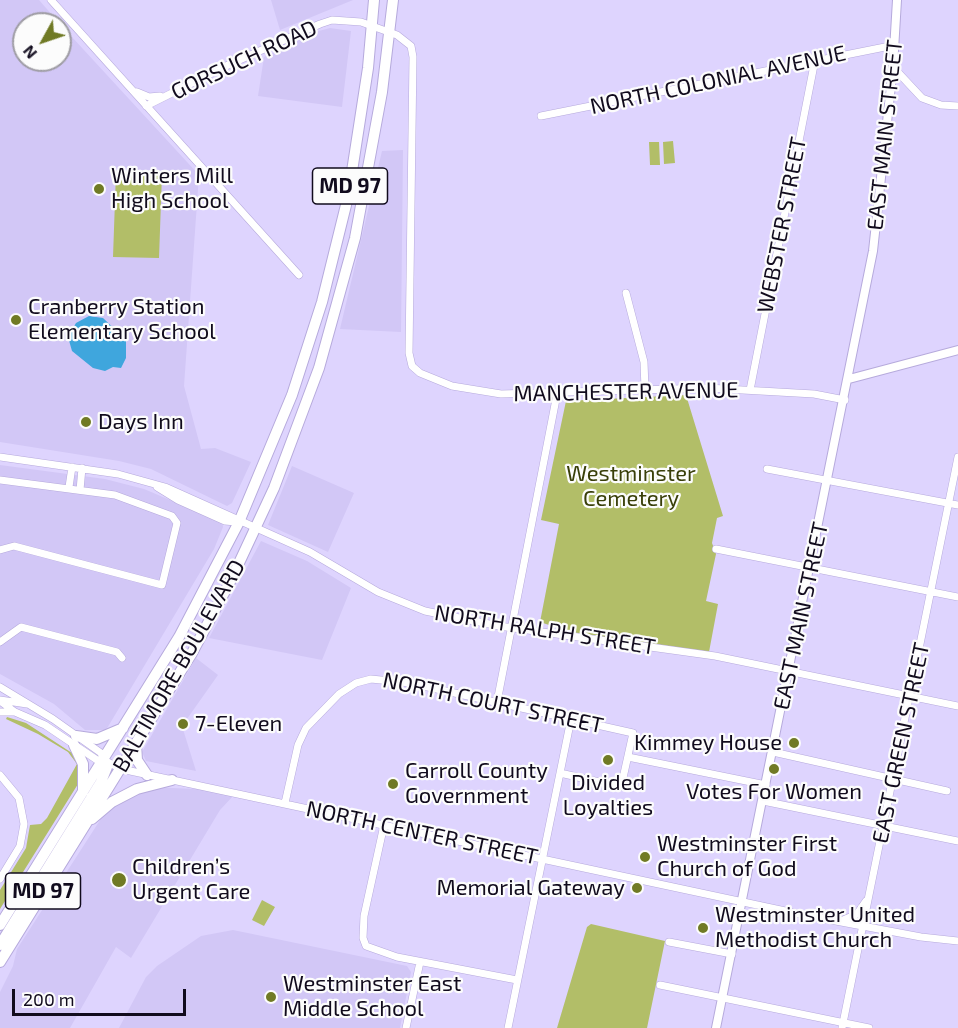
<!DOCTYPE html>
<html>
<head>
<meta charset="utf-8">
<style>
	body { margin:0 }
	#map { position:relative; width:958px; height:1028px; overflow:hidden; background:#ded4fe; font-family:"Exo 2",sans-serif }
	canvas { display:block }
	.north { position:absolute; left:12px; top:12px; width:60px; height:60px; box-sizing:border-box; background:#fcfcfc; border:2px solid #9e9ca3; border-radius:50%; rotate:230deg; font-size:16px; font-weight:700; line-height:24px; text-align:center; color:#110b1d }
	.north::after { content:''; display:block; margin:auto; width:21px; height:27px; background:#707a25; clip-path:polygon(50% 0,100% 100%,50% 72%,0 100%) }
	.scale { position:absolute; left:12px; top:989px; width:174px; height:27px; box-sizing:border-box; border:3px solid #110b1d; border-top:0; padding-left:8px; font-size:18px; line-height:21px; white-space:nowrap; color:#110b1d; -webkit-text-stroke:4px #fcfcfc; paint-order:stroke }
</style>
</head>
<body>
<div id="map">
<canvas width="958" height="1028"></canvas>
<div class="north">N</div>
<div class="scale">200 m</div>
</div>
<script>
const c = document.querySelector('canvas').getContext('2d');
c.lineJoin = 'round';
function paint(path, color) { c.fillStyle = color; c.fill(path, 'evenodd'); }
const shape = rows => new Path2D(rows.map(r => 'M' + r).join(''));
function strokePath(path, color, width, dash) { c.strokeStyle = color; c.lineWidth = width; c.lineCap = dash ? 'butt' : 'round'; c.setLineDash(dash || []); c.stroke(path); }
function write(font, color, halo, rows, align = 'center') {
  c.font = font + ' "Exo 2",sans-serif'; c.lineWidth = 4.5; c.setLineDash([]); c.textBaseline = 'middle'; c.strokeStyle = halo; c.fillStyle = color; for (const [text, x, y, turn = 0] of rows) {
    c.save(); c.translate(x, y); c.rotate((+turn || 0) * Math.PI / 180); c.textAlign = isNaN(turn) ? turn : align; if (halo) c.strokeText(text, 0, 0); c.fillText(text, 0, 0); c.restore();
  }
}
paint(shape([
	[0,0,39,0,60,24,24,24,24,60,60,60,60,24,199,175,184,386,201,449,215,448,251,462,232,503,227,506,151,469,119,461,0,442],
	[271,0,353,0,280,30],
	[330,28,351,31,342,107,258,96,264,57,315,32],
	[403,150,401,332,340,329,382,151],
	[0,465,105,479,144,489,222,522,223,527,214,549,106,730,85,730,54,704,0,674],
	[292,466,354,493,328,552,268,525],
	[261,541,307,561,351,588,322,660,209,638],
	[196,658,218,675,182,726,196,771,146,761,142,752],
	[149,787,219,790,234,795,220,810,131,958,116,947,70,1028,0,1028,0,992,13,966,17,949,104,814,116,802],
	[233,930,407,966,411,972,400,1028,119,1028,146,977,157,966,201,936]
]), '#d2c7f6');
paint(shape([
	[673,141,675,163,664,164,663,142],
	[649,142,659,142,660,165,650,165],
	[116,172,162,174,159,258,113,257],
	[686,395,723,516,717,518,712,543,716,554,706,601,718,604,709,652,570,632,540,622,559,524,541,520,566,401],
	[7,717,26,723,72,753,79,766,78,784,0,909,0,890,26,848,30,825,41,824,47,818,77,764,68,752,38,734,6,719],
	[262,900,275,907,264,926,252,920],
	[591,924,665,941,647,1028,557,1028,587,927]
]), '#b2be68');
paint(shape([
	[89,316,103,318,126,340,126,358,121,368,113,367,105,371,93,368,72,351,68,337,76,323]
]), '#3fa6dd');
const minor = shape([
	[51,0,299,275],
	[893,67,922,98,941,105,958,106],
	[137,92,149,97,160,96],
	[146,106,226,66,320,24,332,20,361,22,397,35,411,46,413,57,409,353,412,366,420,373,452,386,501,394,707,388,814,394,845,400],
	[541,116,895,45],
	[626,293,644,362,645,389],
	[750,390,815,60],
	[0,457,118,474,165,487,310,552,378,592,425,611,499,626,715,656,958,706],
	[767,469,958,505],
	[0,480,115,495,172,516,177,523,162,585,14,546,0,550],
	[69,487,72,467],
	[157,487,178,500,225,521,236,522],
	[80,490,82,468],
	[716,549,958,597],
	[0,642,21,627,117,652,122,658],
	[0,687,53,719,101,753,104,760],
	[0,700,27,704],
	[0,701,15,712,45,725,97,760,104,760,121,769,804,915,921,937,958,941],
	[497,702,557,394],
	[0,712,15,712],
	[773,752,947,791],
	[628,757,766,785],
	[0,775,19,798,24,824,20,846,0,879],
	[763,801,958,841],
	[285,803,298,745,306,728,339,694,356,683,371,679,410,683,633,733,621,787,560,773],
	[384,825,364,916,363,938,366,946,397,957,517,980],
	[841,921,857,914,866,901],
	[669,942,732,954],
	[660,985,869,1028],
	[406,1028,420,962],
	[508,1028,571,719],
	[842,1028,958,457]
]);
const major = shape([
	[849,379,958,350],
	[716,1028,873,251,893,67,897,0]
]);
const highway = shape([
	[76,736,97,739,123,728],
	[136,744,137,760,147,775],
	[74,745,83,764,83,792],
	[92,819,112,802,137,789,172,780],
	[0,925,179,637,239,522,292,395,322,302,348,197,368,68,374,0],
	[0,945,101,782,107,767,104,760],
	[0,962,192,653,232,578,274,488,319,368,355,238,382,92,393,0]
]);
strokePath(minor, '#b6aadc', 8);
strokePath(major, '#b6aadc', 10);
strokePath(highway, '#b6aadc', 12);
strokePath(minor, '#fff', 7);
strokePath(major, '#fff', 8);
strokePath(highway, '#fff', 10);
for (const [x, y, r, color] of [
	[99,189,6,"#707a25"],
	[16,320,6,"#707a25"],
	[86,422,6,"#707a25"],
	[183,724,6,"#707a25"],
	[794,743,6,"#707a25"],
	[608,760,6,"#707a25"],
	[774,769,6,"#707a25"],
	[393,784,6,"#707a25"],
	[645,857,6,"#707a25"],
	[119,880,8,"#707a25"],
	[637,888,6,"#707a25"],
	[703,928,6,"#707a25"],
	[271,997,6,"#707a25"]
]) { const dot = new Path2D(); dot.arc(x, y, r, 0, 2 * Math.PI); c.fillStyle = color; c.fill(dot); strokePath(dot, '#fcfcfc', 2); }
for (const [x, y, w] of [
	[350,186,75],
	[43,891,75]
]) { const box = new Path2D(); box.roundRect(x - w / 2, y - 18, w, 36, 4.5); c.fillStyle = '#fcfcfc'; c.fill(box); strokePath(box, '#110b1d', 1.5); }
write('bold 21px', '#110b1d', null, [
	["MD 97",350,186],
	["MD 97",43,891]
]);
write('22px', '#110b1d', '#fcfcfc', [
	["GORSUCH ROAD",244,60,-25],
	["NORTH COLONIAL AVENUE",718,80,-12],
	["EAST MAIN STREET",885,135,-84],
	["WEBSTER STREET",782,225,-79],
	["MANCHESTER AVENUE",626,392,-1],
	["EAST MAIN STREET",801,616,-78],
	["NORTH RALPH STREET",545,630,9],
	["BALTIMORE BOULEVARD",179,666,-60],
	["NORTH COURT STREET",493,703,12],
	["EAST GREEN STREET",901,743,-78],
	["NORTH CENTER STREET",422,833,12]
]);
write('22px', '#110b1d', '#fcfcfc', [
	["Winters Mill",111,176],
	["High School",111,201],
	["Cranberry Station",28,307],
	["Elementary School",28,332],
	["Days Inn",98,422],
	["7-Eleven",195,724],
	["Kimmey House",782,743,"right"],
	["Carroll County",405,771],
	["Government",405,796],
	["Divided",608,783,"center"],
	["Loyalties",608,808,"center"],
	["Votes For Women",774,792,"center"],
	["Westminster First",657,844],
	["Church of God",657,869],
	["Children’s",132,867],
	["Urgent Care",132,892],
	["Memorial Gateway",625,888,"right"],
	["Westminster United",715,915],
	["Methodist Church",715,940],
	["Westminster East",283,984],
	["Middle School",283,1009]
], 'left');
write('22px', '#393f09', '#fcfcfc', [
	["Westminster",631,474],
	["Cemetery",631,499]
]);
</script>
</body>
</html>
